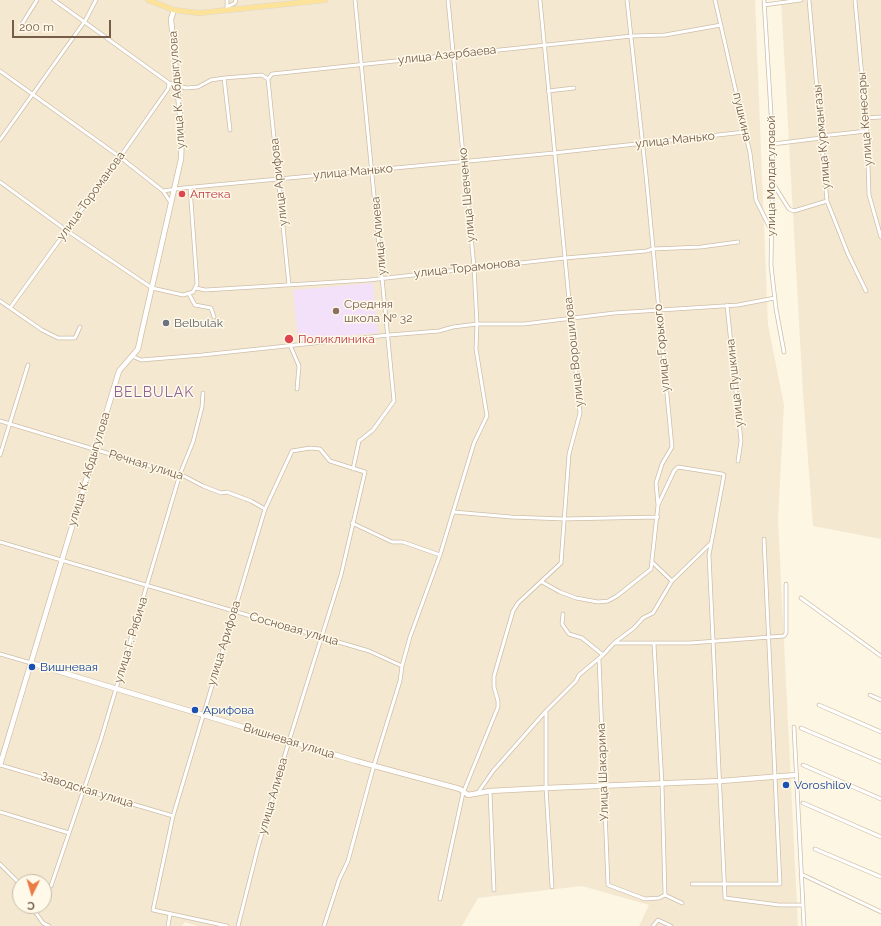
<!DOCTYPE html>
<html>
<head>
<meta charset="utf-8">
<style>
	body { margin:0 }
	#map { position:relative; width:881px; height:926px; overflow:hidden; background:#fdf6e3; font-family:Raleway,sans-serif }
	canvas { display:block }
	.north { position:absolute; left:12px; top:874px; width:40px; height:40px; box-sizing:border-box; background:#fff9e9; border:1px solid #c8bba9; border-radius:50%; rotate:185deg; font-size:11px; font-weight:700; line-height:16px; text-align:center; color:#755d48 }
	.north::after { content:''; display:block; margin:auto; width:14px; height:18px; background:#ea7c45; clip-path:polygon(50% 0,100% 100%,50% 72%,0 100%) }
	.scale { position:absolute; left:12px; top:20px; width:99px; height:18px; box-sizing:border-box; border:2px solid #755d48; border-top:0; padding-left:5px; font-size:12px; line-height:14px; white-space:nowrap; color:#755d48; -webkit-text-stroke:3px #fff9e9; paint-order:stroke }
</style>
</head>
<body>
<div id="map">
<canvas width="881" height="926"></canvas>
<div class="north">С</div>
<div class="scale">200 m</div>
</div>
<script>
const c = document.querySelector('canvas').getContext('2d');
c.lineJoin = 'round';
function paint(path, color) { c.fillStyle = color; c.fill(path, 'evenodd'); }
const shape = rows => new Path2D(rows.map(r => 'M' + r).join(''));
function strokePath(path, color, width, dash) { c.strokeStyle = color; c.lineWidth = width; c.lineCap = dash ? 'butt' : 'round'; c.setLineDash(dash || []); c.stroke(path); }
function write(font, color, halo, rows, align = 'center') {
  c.font = font + ' Raleway,sans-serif'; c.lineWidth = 3; c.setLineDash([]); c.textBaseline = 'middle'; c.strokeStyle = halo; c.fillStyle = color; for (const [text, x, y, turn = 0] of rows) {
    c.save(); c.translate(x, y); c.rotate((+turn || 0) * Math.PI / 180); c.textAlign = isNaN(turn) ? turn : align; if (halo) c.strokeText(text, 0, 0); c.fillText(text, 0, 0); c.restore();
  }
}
paint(shape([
	[0,0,755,0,768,325,784,405,778,520,798,926,639,926,649,905,582,886,478,898,462,926,197,926,185,922,182,926,0,926],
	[20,882,44,882,44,906,20,906],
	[781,0,881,0,881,539,813,526,803,393]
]), '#f5e8d1');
paint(shape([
	[373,283,378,333,298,340,293,290]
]), '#f3e0f9');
const street = shape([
	[54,0,169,83,186,88,198,87,211,80,224,78,262,75,268,79,272,74,632,36,665,35,721,25],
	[715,0,750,153,756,200,771,230],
	[764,0,773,146,771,265,776,309,784,352],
	[809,0,827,201,848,254,866,291],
	[855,0,867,131,869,195,881,237],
	[764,5,801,0],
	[227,7,235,3,236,0],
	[227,8,227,0],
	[22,24,37,0],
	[0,71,120,157,163,191,183,188,554,153,745,132],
	[224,78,230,130],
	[268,79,289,285],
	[548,91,574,88],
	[866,118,881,117],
	[821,136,867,131],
	[0,140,85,21,96,0],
	[773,144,821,138],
	[0,182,66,230,152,288,183,295,193,292,197,284,190,187],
	[772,182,789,209,794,211,827,201],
	[163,191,171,203],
	[196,288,205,290,369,280,565,258,646,251,653,249,701,247,738,242],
	[189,294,195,305,211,308,214,317],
	[0,301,42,330,58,338,75,338,80,327],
	[727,305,741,441,738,461],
	[10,308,120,157,168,89,169,83],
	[290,345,299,366,297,389],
	[132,356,141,360,202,355,389,335,439,331,453,327,477,324,524,324,614,313,738,305,775,298],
	[0,421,160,469,180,474,203,486,221,493,227,492,251,501,265,509],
	[0,455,28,365],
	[353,469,359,441,373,430,394,401,355,0],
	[658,505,674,471,678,467,722,474,724,475,709,555,725,898,779,905,802,905],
	[454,512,511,517,564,519,658,517],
	[352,523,392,542,403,542,440,555],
	[0,542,369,651,402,666],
	[652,562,672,581],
	[542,582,560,592,576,598,598,602,608,601,617,596,651,569,658,505,656,483,662,464,672,447,646,175,627,0],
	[801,598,881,656],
	[614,643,634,628,643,618,653,613,672,581,711,543],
	[0,654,31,663],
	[603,655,614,643,690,643,784,636,786,633,786,584],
	[599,659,608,885,645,899,659,898,665,895,662,784,654,644],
	[870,695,881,700],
	[819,705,881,732],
	[794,727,804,926],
	[801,728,881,762],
	[0,765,173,816],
	[803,765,881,799],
	[490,791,494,890],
	[477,794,493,771,546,711],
	[803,803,881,837],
	[0,812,69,833],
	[815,849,881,877],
	[0,864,17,881,20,888],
	[801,874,881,912],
	[692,884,780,884,764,539],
	[51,886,101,739,180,474,193,442,202,407,203,393],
	[552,887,546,788,546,711,576,681,579,675,603,655,582,638,569,634,562,624,563,614],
	[665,895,682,903],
	[440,899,463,793,498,707,498,701,494,687,494,676,513,611,518,603,561,563,569,454,580,413,540,0],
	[31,906,43,923,49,926],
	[168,926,170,914],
	[227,926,153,910,173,816,265,509,292,451,310,448,320,449,330,461,365,472,341,575,289,741,258,847,238,926],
	[324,926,339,880,348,861,374,765,400,681,402,666,410,637,440,555,474,443,487,416,476,349,477,324,474,267,448,0],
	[653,926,658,920,671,926]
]);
const secondary = shape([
	[31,663,356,761,460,789,468,795,490,791,546,788,721,781,796,775],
	[0,765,119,371,138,349,141,335,181,159,182,136,171,19,174,10]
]);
const primary = shape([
	[148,0,174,10,199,13,325,0]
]);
strokePath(street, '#cebea9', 4.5);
strokePath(secondary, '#d1bfa6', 6);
strokePath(primary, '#ded8d3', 6);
strokePath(street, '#fff', 3);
strokePath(secondary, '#fff', 4.5);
strokePath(primary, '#fde399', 5);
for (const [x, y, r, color] of [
	[182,194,4,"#e0444e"],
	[336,311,4,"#8d6e63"],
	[166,323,4,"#6b7280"],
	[289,339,5,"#e0444e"],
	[32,667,4,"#1a4fb4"],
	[195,710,4,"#1a4fb4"],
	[786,785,4,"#1a4fb4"]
]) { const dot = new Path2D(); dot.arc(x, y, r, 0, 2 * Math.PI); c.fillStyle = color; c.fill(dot); strokePath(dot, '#fff9e9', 1.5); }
write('12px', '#755d48', '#fff9e9', [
	["улица Азербаева",447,55,-6],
	["улица К. Абдыгулова",177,90,-94],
	["пушкина",742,117,77],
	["улица Кенесары",865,119,-94],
	["улица Курмангазы",822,137,-95],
	["улица Манько",675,140,-6],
	["улица Манько",353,172,-5],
	["улица Молдагуловой",771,176,-90],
	["улица Арифова",279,182,-96],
	["улица Шевченко",467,195,-95],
	["улица Тороманова",91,196,-54],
	["улица Алиева",379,236,-95],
	["улица Торамонова",467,268,-6],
	["улица Горького",662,348,-95],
	["улица Ворошилова",574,352,-96],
	["улица Пушкина",735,383,-96],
	["Речная улица",146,465,17],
	["улица К. Абдыгулова",89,469,-73],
	["Сосновая улица",294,629,16],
	["улица Г. Рябича",131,640,-73],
	["улица Арифова",224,643,-73],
	["Вишневая улица",289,741,17],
	["Улица Шакарима",603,772,-92],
	["Заводская улица",87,790,17],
	["улица Алиева",273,796,-74]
]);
write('12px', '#be3a42', '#fff9e9', [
	["Аптека",190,194],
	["Поликлиника",298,339]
], 'left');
write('12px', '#785e54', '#fff9e9', [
	["Средняя",344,304],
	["школа № 32",344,318]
], 'left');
write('12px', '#5b616d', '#fff9e9', [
	["Belbulak",174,323]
], 'left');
write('12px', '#164399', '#fff9e9', [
	["Вишневая",40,667],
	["Арифова",203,710],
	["Voroshilov",794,785]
], 'left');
c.letterSpacing = '1px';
write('14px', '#8d6399', '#fff9e9', [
	["BELBULAK",154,393]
]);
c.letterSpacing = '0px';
</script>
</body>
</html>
